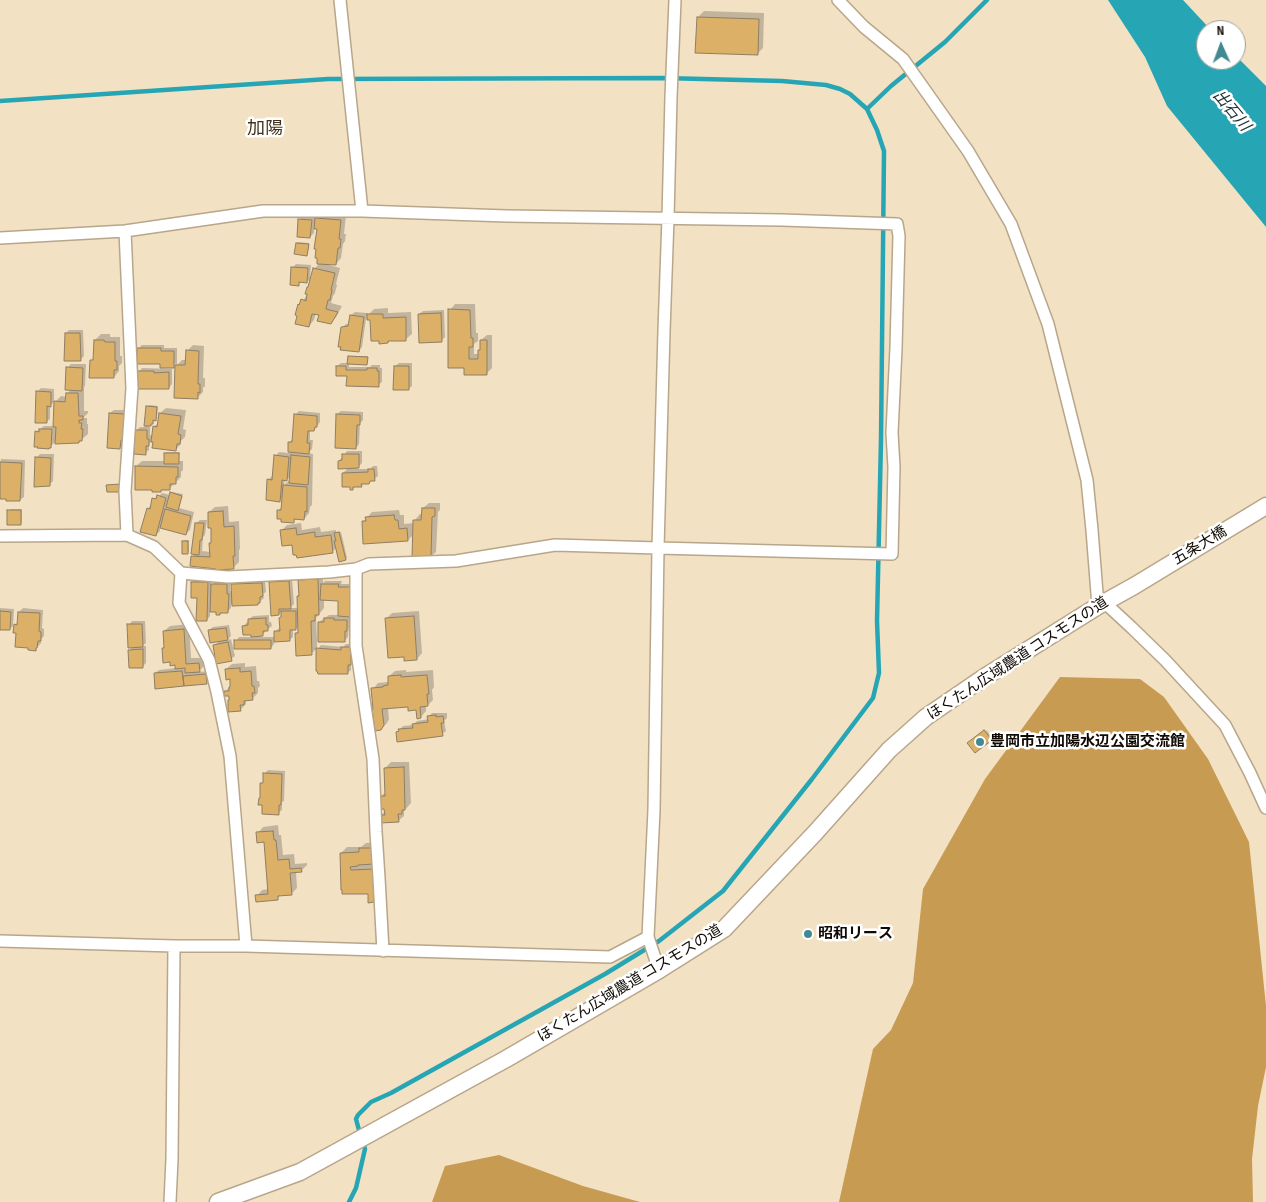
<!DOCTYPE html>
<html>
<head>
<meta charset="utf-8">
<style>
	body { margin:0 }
	#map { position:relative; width:1266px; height:1202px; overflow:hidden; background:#f3e1c4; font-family:"Sofia Sans Condensed",sans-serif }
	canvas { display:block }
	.north { position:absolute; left:1196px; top:20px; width:50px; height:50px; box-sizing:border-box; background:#fff; border:1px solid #9f9d9a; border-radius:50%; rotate:358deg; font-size:14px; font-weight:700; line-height:20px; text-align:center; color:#100a03 }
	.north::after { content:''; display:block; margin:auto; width:18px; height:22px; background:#428992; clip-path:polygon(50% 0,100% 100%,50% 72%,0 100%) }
</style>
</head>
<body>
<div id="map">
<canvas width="1266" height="1202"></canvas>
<div class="north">N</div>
</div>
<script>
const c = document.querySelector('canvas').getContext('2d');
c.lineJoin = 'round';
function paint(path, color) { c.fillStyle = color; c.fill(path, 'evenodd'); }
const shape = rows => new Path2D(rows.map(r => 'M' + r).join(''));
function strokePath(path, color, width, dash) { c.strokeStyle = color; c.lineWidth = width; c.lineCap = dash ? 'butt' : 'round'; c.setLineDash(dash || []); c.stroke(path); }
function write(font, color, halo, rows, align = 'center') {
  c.font = font + ' "Sofia Sans Condensed","Noto Sans JP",sans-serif'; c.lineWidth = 5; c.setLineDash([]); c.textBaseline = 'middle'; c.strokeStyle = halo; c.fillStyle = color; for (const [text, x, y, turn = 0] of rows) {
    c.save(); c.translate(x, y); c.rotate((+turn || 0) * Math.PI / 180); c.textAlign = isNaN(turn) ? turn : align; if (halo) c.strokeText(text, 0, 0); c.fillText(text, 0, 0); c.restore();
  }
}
paint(shape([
	[1060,677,1140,679,1164,697,1208,759,1249,842,1266,1006,1266,1067,1258,1106,1252,1159,1253,1202,839,1202,873,1049,891,1030,913,983,923,889,985,779],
	[499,1155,583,1186,640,1202,432,1202,445,1166]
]), '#c79b51');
paint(shape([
	[1108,0,1183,0,1211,30,1206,30,1206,60,1236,60,1236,56,1266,86,1266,227,1167,106,1145,57]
]), '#26a6b4');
paint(shape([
	[704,11,764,13,763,48,757,54,698,17],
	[322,212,346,215,344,234,346,234,345,241,343,244,341,258,336,264,329,263,329,265,340,268,336,284,337,285,335,293,333,296,331,303,342,306,336,317,330,323,320,314,316,313,314,320,309,326,299,305,309,293,314,269,320,263,318,228,314,228,314,233,310,237,299,220,303,216,315,217,315,220],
	[298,242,309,243,308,253,307,254,297,243],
	[296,264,311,265,310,277,312,277,307,282,302,281,299,284,293,267],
	[455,304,475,304,476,333,478,333,478,341,474,344,474,354,479,354,479,351,481,349,481,340,487,335,492,335,492,368,486,374,465,374,450,310],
	[388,308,388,313,411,312,412,334,406,339,390,340,388,342,371,318,366,319,362,347,359,351,342,328,346,324,350,324,351,315,355,312,367,313,367,316,374,309],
	[444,310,445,337,441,341,419,314,423,311],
	[69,330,83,330,84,356,80,360,66,333],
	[101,334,110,334,110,337,120,337,120,356,122,356,122,363,119,366,119,371,114,377,91,361,95,357,95,340],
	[142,345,164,345,164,348,177,348,177,365,182,360,187,360,187,351,193,345,204,346,203,378,205,378,205,386,203,388,203,392,197,398,175,397,176,363,173,367,162,363,139,348],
	[350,356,368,356,368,362,367,363,349,362,349,367,370,367,372,365,380,365,380,368,382,368,382,382,378,385,348,375,337,366,341,363,348,363,349,357],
	[399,363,412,363,412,386,408,389,395,366],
	[71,364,86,364,85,386,84,387,84,411,88,411,88,413,83,418,87,418,87,424,88,424,88,434,79,442,55,442,51,446,36,432,44,426,54,426,55,402,61,396,67,397,67,394,71,389,67,368],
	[142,368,172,369,172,384,169,388,139,372],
	[41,388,54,389,54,402,50,406,50,419,46,422,37,392],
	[149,405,158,406,157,418,154,419,154,422,148,427,150,427,150,435,153,436,154,427,157,424,159,424,160,413,166,408,186,410,183,429,186,430,185,437,181,441,181,444,175,450,154,439,149,444,149,450,145,453,137,430,140,427,145,427,147,407],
	[114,410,127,410,124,444,120,448,110,413],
	[299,411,320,413,320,422,314,430,310,430,310,440,313,440,312,449,308,453,313,454,312,505,310,507,309,513,304,519,297,518,293,522,279,510,283,506,284,497,280,500,268,480,272,476,274,476,275,456,279,452,289,453,290,442,293,438,295,415],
	[291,476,291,479,284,485,285,479,287,479],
	[341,411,363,412,363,420,360,423,359,444,356,448,337,414],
	[347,451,362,451,362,463,356,469,370,469,373,466,377,466,378,476,369,483,364,483,361,486,355,486,353,489,343,473,349,467,339,461],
	[166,452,180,452,179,461,183,461,183,470,181,472,181,477,169,489,163,489,161,491,136,466,142,461,165,461,165,454],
	[40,454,54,454,53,481,49,485,36,458],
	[1,459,25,460,24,497,20,500,0,475],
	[172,492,183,494,179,508,194,512,190,530,186,534,160,527,160,531,156,535,148,509,157,496,159,496,162,493,170,495],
	[429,503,440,503,440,510,438,512,436,552,430,557,414,534,408,540,363,522,372,512,399,510,400,515,404,515,404,524,414,523,415,520,420,514,423,514,423,508],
	[228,506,229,522,239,521,240,549,239,550,239,562,233,568,192,557,196,553,196,523,200,520,207,520,205,535,203,537,202,551,211,552,213,542,212,526,209,512,215,507],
	[10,509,22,509,22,522,21,524,9,511],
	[301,523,302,530,320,527,321,532,336,530,336,533,341,532,347,558,345,559,337,547,332,552,293,544,282,530,287,525],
	[185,540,189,540,189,552,187,553,183,541],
	[323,574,323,583,325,581,342,581,341,584,354,584,353,612,350,616,348,637,344,641,317,640,317,648,311,654,296,633,299,631,299,626,296,629,293,629,293,637,289,640,274,641,274,644,271,648,236,641,239,637,252,637,252,633,244,626,247,622,249,622,249,619,253,616,269,615,269,622,271,622,272,626,268,629,266,630,266,631,260,637,275,637,275,632,279,628,281,628,282,611,279,614,271,583,274,579,292,578,294,604,290,608,298,608,298,596,300,594,299,580,305,575],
	[324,599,340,600,339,615,329,615,319,622,319,640,317,640,316,618,324,608],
	[196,579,211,579,211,586,216,581,230,581,230,591,233,591,233,585,236,581,265,580,266,592,263,594,264,598,258,603,231,604,231,608,227,612,222,612,220,614,217,611,210,611,210,616,207,620,192,582],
	[0,608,14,609,13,626,10,629,0,629],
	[23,608,43,610,42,628,44,629,44,636,41,639,41,643,35,650,17,632,15,625,19,621,19,612],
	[419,611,422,653,417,659,387,618,392,613],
	[132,621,145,621,146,643,142,646,146,646,146,663,143,666,130,650,133,646,129,625],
	[189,624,191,658,204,658,205,665,198,672,210,671,210,680,207,683,156,687,155,673,159,670,176,668,176,664,171,661,163,648,165,646,164,631,170,626],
	[229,625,231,636,226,641,231,639,235,656,231,659,214,646,220,640,209,630,213,627],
	[346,644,354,644,354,660,351,662,351,670,347,673,318,649,321,645,343,647],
	[245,663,245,667,256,666,257,681,259,681,260,686,258,688,258,693,252,699,248,699,246,701,246,704,240,710,230,695,225,692,231,685,231,678,226,669,232,664],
	[406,670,406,672,433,670,434,687,432,690,433,700,428,705,426,705,426,711,421,717,417,709,409,706,388,708,389,719,387,723,381,729,373,689,378,683,388,682,389,681,389,676,395,671],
	[432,713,447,713,447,718,444,721,446,731,442,734,397,732,403,726,413,725,417,721,429,719,429,716],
	[986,730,992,737,975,751,969,744],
	[391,762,409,762,411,803,404,811,404,816,398,821,381,815,386,811,381,796,386,792,385,768],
	[268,770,285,771,284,801,282,802,282,810,278,813,263,804,260,798,261,797,262,784,264,781,264,774],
	[278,825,279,835,281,835,283,855,294,854,295,864,307,863,307,865,301,871,296,872,297,888,292,893,282,894,277,898,257,896,262,890,269,889,265,841,258,833,263,827],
	[377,842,380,895,374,901,369,892,343,893,341,853,347,847,361,847,366,843]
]), '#0003');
strokePath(shape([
	[0,101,328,79,663,78,782,81,826,85,840,89,850,94,867,109],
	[360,1134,356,1119,358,1115,371,1102,391,1093,605,974,659,941,723,891,812,779,873,698,879,673,877,621,881,440,884,151,877,130,867,109,891,86,945,42,987,0],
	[349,1202,356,1188,365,1149,363,1141]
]), '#26a6b4', 4.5);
const building = shape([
	[697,17,759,19,758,55,695,53,697,17],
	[315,218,341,220,339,239,341,239,340,248,338,248,336,265,317,264,317,258,315,258,316,249,314,249,317,229,314,229,315,218],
	[298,219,312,220,310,238,297,237,298,219],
	[296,243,309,244,307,256,294,254,296,243],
	[291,267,308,268,307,283,299,282,299,286,290,285,291,267],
	[313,268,335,273,331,290,332,290,330,300,328,300,326,309,338,312,331,324,317,321,319,315,312,314,309,327,295,324,297,316,295,315,298,304,299,305,301,299,306,301,307,294,305,294,307,287,308,287,313,268],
	[448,309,470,310,471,338,473,338,473,347,469,347,469,359,478,359,478,350,480,350,480,340,487,340,487,375,464,375,464,368,448,368,448,309],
	[441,313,442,342,419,343,418,314,441,313],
	[367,314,383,314,383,318,406,317,406,341,388,341,388,343,379,344,379,341,371,341,370,320,367,320,367,314],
	[350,315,364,317,359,352,340,350,341,347,338,347,341,327,348,326,350,315],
	[65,333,80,333,81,361,64,361,65,333],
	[94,340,104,340,105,342,115,342,115,361,117,361,117,370,114,370,114,378,89,378,90,360,93,360,94,340],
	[137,348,161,348,161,351,174,351,174,368,160,368,160,364,137,364,137,348],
	[186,350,199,351,198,384,200,384,200,393,198,392,198,399,174,398,175,365,185,365,186,350],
	[348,356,368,357,367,365,347,364,348,356],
	[336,366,346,366,346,370,367,370,367,368,377,368,377,371,379,371,379,387,346,386,347,376,336,376,336,366],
	[394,366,409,366,409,390,393,390,394,366],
	[66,367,83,368,82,391,65,390,66,367],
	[137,371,154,371,154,373,169,372,169,389,138,389,137,371],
	[36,391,51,392,51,407,47,406,47,423,35,423,36,391],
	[66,393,78,393,79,416,83,416,83,420,79,420,79,423,82,423,81,429,83,429,82,441,79,441,79,443,55,444,56,427,53,427,54,401,65,402,66,393],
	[146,406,157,407,156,421,153,420,153,424,151,424,151,426,144,426,146,406],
	[109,413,124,414,123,440,121,440,120,449,107,448,109,413],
	[159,413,181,416,178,434,181,435,180,444,177,444,176,451,152,448,153,442,151,442,153,426,157,427,159,413],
	[294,414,317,416,317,427,315,427,314,431,308,431,307,443,310,443,309,454,288,452,288,442,292,442,294,414],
	[336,414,360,415,360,425,357,425,356,449,335,448,336,414],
	[39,429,52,429,51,448,49,448,49,449,37,448,38,447,34,447,35,431,39,432,39,429],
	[135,430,147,430,147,439,149,439,149,446,146,446,146,455,134,454,135,430],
	[164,453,179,453,179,464,164,464,164,453],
	[342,454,359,454,359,468,338,469,338,461,342,460,342,454],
	[274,455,289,457,287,481,282,480,280,502,266,500,267,479,272,480,274,455],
	[291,455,310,457,308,485,289,483,291,455],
	[35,457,51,458,50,486,34,487,35,457],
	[0,462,22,463,20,501,6,501,6,499,0,499,0,462],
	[135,466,178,467,178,477,176,477,176,484,170,484,170,490,161,490,161,492,152,492,152,490,135,490,135,466],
	[368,469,374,469,375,481,370,481,369,484,361,484,362,487,353,487,353,490,350,490,350,487,342,487,342,473,368,472,368,469],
	[120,484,120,492,107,492,106,485,120,484],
	[283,485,307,487,307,512,305,511,304,520,294,519,294,523,281,522,281,519,277,519,277,510,281,510,283,485],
	[170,492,182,496,178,511,166,507,170,492],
	[157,495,166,498,156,536,140,532,147,508,150,509,152,498,156,499,157,495],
	[422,508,435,508,435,516,432,517,431,558,412,559,413,520,421,520,422,508],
	[165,509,191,516,186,535,160,528,165,509],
	[7,510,21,510,21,525,7,525,7,510],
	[223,511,224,527,234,526,235,556,233,556,234,569,216,570,216,569,190,566,191,556,210,557,209,543,211,543,211,528,208,528,208,512,223,511],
	[394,515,395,520,398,520,399,529,407,528,408,541,363,544,362,521,366,521,365,517,394,515],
	[195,523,204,523,202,540,200,540,199,555,191,554,195,523],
	[296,528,297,535,315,532,315,537,331,535,333,553,297,558,296,555,293,555,292,545,282,546,280,530,296,528],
	[339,532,346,560,339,562,334,541,336,541,334,533,339,532],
	[182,541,188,541,188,554,182,554,182,541],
	[318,579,319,615,315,615,315,621,311,621,312,655,296,656,295,633,298,633,297,596,299,596,298,580,318,579],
	[289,581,291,609,279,609,279,615,271,616,269,582,289,581],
	[191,582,208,582,207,621,196,621,197,598,191,598,191,582],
	[262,583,263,596,260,597,260,603,258,603,258,605,232,606,231,584,262,583],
	[211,584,227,584,227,594,229,594,228,613,220,613,220,615,216,615,216,612,210,612,211,584],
	[321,584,339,584,338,587,351,587,350,617,338,616,338,601,320,600,321,584],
	[0,611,11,612,10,630,0,630,0,611],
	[281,611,296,611,296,630,290,630,290,641,274,642,274,631,280,631,279,618,281,617,281,611],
	[18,612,40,613,39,631,41,632,41,641,38,641,37,648,36,648,36,651,28,650,28,648,15,647,16,633,13,633,14,624,17,625,18,612],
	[414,616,417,660,404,661,404,657,388,658,385,618,414,616],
	[266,618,266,625,268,625,268,631,263,631,263,636,251,637,251,635,243,635,242,626,248,625,248,619,266,618],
	[324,618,334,618,334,620,347,620,347,631,345,631,345,642,318,642,318,622,324,622,324,618],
	[127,624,142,624,143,647,128,648,127,624],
	[226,628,228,640,210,643,208,630,226,628],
	[184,629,186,664,199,663,200,672,185,673,185,668,175,669,175,665,170,666,170,662,163,663,162,648,164,648,163,631,184,629],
	[234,640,271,640,271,649,234,649,234,640],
	[228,642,232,661,216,664,213,645,228,642],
	[341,647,351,647,351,665,348,665,348,674,318,674,317,671,316,671,316,648,341,650,341,647],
	[143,649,143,668,129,668,128,650,143,649],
	[240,668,240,672,251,671,252,686,254,686,255,693,252,693,253,700,244,701,244,705,240,705,241,711,228,712,228,700,229,700,229,696,224,696,224,691,229,691,229,687,230,687,230,679,226,680,225,669,240,668],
	[182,671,184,686,155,689,154,673,182,671],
	[206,674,207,684,184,686,183,676,206,674],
	[401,675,401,677,427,675,429,694,427,694,428,706,420,707,421,718,417,719,416,710,408,711,408,707,382,709,384,725,381,730,375,731,372,709,373,709,371,688,383,687,383,686,388,685,388,676,401,675],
	[436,715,436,717,443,716,444,723,441,723,443,736,397,742,396,732,399,731,398,729,413,728,412,724,428,722,427,716,436,715],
	[984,730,992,740,975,753,967,743,984,730],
	[404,767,405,810,402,810,402,814,398,814,399,822,380,823,380,815,385,815,384,809,380,809,380,796,385,796,384,768,404,767],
	[263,773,282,774,281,805,279,805,279,815,262,814,262,805,258,805,259,798,260,798,260,783,263,783,263,773],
	[273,831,274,840,276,840,278,860,289,859,290,869,301,868,302,872,290,873,292,895,278,896,278,900,256,902,255,895,268,894,264,842,257,843,256,832,273,831],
	[359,848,372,848,374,864,358,865,358,866,350,867,351,870,374,869,374,902,368,903,368,894,342,894,342,890,341,890,340,853,359,852,359,848]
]);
paint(building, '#dcb066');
strokePath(building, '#8e7e63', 1);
const street = shape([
	[340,0,362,211],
	[838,0,864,27,903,59,968,151,1011,224,1048,324,1087,480,1092,530,1098,606],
	[125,231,132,388,125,491,127,535],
	[0,238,125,231,263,211,362,211,507,216,782,220,897,224,899,236,896,348,892,433,894,467,892,554,658,548,555,545,456,561,369,564,356,569,329,572,228,577,181,573,154,547,127,535,0,536],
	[356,569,356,646,373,759,376,832,379,878,383,951],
	[181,573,179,603,209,660,217,692,230,756,246,946],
	[1105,603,1131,627,1165,660,1225,725,1250,773,1266,808],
	[0,941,174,946,246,946,610,957,648,937],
	[659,970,648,937,654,810,658,548,664,331,668,218,671,97,675,0],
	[170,1202,172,1159,174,946]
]);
const secondary = shape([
	[218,1202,300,1172,506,1059,659,970,724,929,815,833,889,750,926,717,983,678,1098,606,1134,586,1266,506]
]);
strokePath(street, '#b8a68b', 14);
strokePath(secondary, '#b8a68b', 19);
strokePath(street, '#fff', 11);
strokePath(secondary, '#fff', 16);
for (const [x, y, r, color] of [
	[980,742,5,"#428992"],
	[808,934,5,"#428992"]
]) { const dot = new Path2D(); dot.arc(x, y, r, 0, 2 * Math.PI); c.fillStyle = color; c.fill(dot); strokePath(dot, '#fff', 2); }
write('15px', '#100a03', '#fff', [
	["五条大橋",1200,546,-31],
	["ほくたん広域農道 コスモスの道",1018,659,-33],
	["ほくたん広域農道 コスモスの道",630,984,-31]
]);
write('bold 15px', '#100a03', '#fff', [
	["豊岡市立加陽水辺公園交流館",990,742],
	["昭和リース",818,934]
], 'left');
write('italic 16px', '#1d3235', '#fff', [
	["出石川",1231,111,50]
]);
write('18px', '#40321a', '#fff', [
	["加陽",265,129]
]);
</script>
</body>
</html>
